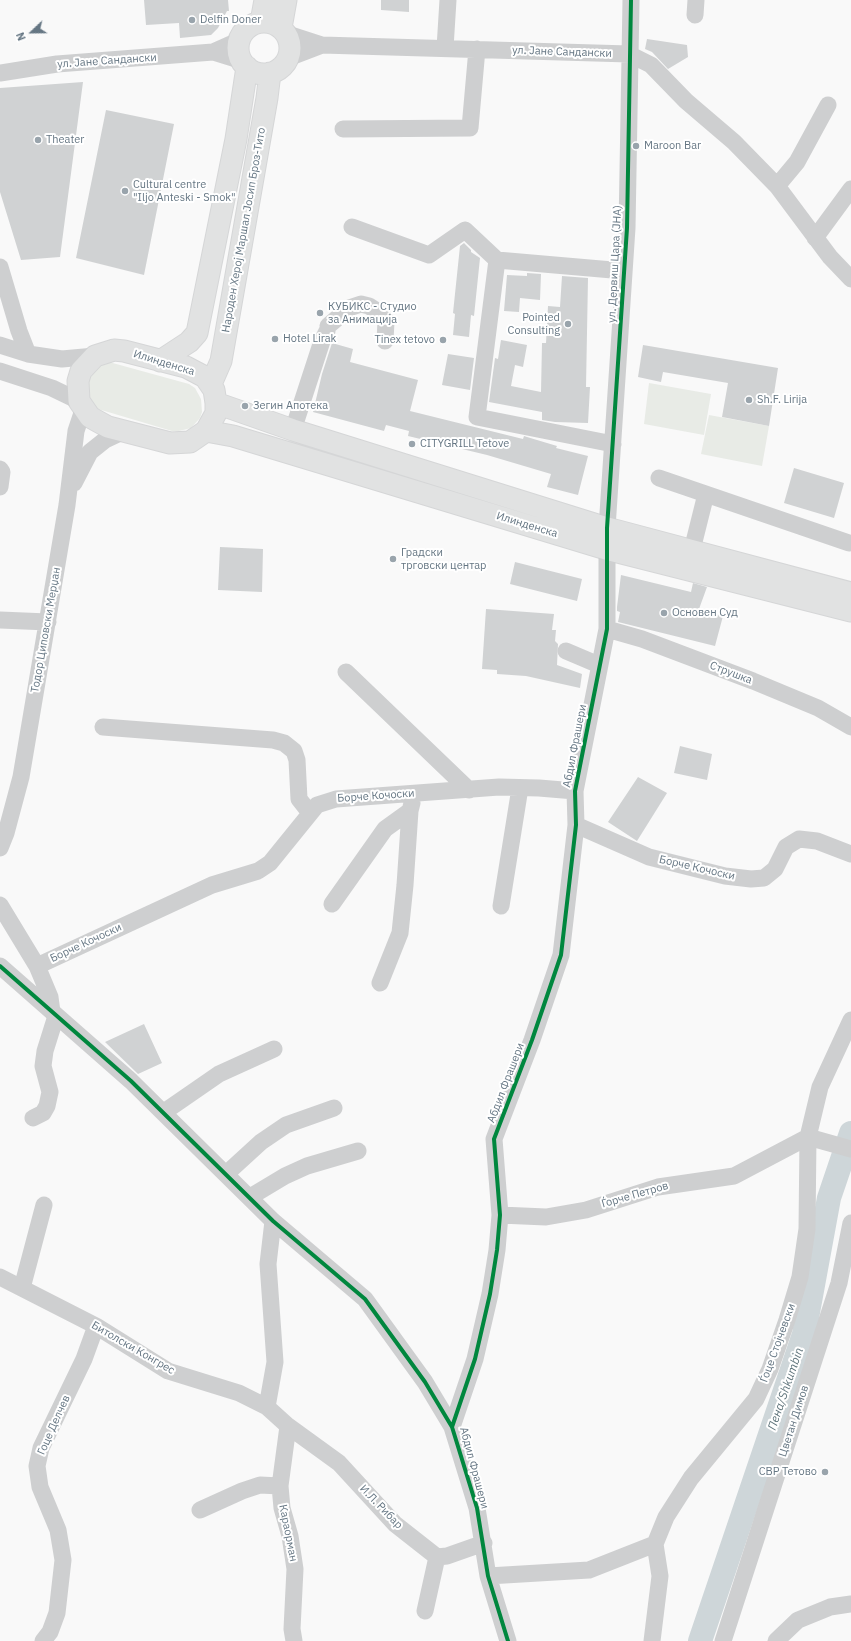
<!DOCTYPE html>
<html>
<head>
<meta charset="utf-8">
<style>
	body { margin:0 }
	#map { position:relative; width:851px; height:1641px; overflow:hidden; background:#f9f9f9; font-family:"IBM Plex Sans",sans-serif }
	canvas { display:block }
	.north { position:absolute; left:12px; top:12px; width:40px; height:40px; -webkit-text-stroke:3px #fff; paint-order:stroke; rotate:248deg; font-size:11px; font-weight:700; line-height:16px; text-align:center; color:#657683 }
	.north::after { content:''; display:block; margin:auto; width:14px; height:18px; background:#657683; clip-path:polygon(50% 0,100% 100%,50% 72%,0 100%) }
</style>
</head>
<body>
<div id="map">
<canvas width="851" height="1641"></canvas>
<div class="north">N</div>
</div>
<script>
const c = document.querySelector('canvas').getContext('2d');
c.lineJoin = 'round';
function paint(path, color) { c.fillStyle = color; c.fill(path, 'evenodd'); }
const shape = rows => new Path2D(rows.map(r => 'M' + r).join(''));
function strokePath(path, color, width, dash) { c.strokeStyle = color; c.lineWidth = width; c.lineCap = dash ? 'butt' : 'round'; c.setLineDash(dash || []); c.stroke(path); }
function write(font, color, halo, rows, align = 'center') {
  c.font = font + ' "IBM Plex Sans",sans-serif'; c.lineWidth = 4; c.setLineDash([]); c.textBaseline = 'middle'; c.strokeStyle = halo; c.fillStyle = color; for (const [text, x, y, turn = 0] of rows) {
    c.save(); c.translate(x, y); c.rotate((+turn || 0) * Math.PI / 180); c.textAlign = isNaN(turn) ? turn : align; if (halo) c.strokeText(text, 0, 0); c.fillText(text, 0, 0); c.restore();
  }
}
paint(shape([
	[109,362,189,384,195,388,201,399,202,412,200,418,191,428,179,431,172,431,98,409,89,400,88,375,96,366],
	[649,383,711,394,704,435,644,424],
	[709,415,769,426,762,466,701,454]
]), '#e8ebe6');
strokePath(shape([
	[700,1641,804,1334,829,1198,851,1133]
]), '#ced6d9', 24);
paint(shape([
	[144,0,228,0,229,11,227,11,218,28,211,35,180,38,179,23,146,25],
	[381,0,409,0,409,12,381,10],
	[647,39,687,45,688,57,668,69,652,52,645,49],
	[83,82,60,257,21,260,0,192,0,88],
	[106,110,174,124,144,275,76,258],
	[464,243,471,250,471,252,480,258,474,316,471,315,469,337,453,335,455,314,453,313,460,246],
	[527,273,541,274,540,300,520,298,519,312,504,311,507,275,527,276],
	[562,276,588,278,586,387,590,387,588,423,555,422,542,420,542,412,489,402,495,358,498,359,501,340,527,345,523,367,515,365,511,386,541,392,542,343,546,343,548,306,560,307],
	[332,343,353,349,350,362,418,380,410,411,523,439,524,436,527,437,557,446,556,448,588,456,578,495,547,487,551,474,487,455,408,436,409,431,386,425,384,431,313,412,322,374],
	[643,345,778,368,769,426,722,417,728,383,663,372,661,382,638,377],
	[448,354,474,358,470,390,442,385],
	[794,468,844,483,834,518,784,503],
	[220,547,263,549,262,592,218,590],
	[515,562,582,579,577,601,510,584],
	[621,575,691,592,693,583,707,587,699,609,723,616,715,646,618,622,620,612,617,611,617,607],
	[486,609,554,614,552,630,556,630,555,641,558,644,557,665,582,674,580,688,526,676,497,674,497,670,482,669],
	[680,746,712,754,707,780,674,773],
	[638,777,667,793,637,841,608,822],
	[144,1024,162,1063,138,1074,105,1042]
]), '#d0d2d3');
const major = shape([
	[261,22,265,0],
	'238 48a26 26 0 1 1 52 0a26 26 0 1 1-52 0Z',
	[281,28,286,0],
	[114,350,124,351,186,367,205,377,214,390,216,403,216,413,206,431,190,442,170,443,108,427,90,417,79,401,78,381,81,371,95,356,114,350],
	[160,361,189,342,197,333,236,139,247,67],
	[211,384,221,361,267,98,270,73],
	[216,403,293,430,607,528,851,593],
	[206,431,233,436,606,549,851,611]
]);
strokePath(major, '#d5d6d7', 23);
strokePath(shape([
	[695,15,696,0],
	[285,33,322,45,629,54,651,65,686,101,734,142,777,186,830,257,851,279],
	[445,48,448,0],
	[213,52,242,61],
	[288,58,322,45],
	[0,73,57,64,213,52,240,40],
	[343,129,470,128,477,49],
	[777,186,797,162,828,105],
	[352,227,429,255,465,230,497,260,477,417,613,444],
	[815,238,851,189],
	[497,260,624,271],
	[0,267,19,331,28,354],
	[328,326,349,308,361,304,369,306,383,315,386,321,385,341],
	[0,345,28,354,62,359,95,356],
	[0,371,52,388,79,401],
	[293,430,322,341,327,331],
	[0,469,2,472,0,487],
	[659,478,849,543],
	[74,483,90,452,105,440,124,431],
	[692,550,706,494],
	[0,620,48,622],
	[607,629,642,639,753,681,818,708,851,727],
	[566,651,599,665],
	[346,672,469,790],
	[103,727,273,740,284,743,294,751,297,760,299,799,310,813],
	[576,825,649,857,725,876,751,879,764,878,775,869,786,847,799,839,817,841,851,854],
	[0,848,6,833,21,777,67,505,76,431,83,410],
	[332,904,385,829,410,811,412,803],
	[0,905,37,966,50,997,52,1012],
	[501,906,520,788],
	[0,966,131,1081,273,1221,365,1299,425,1382,452,1427,477,1508,488,1576,508,1641],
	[37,966,212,885,258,871,270,863,317,805,336,799,499,787,539,788,575,791],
	[380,983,400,933,405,885,410,811],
	[164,1112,219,1074,274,1049],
	[33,1118,43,1113,47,1106,50,1092,43,1066,45,1051,56,1016],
	[808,1137,851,1149],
	[226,1174,261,1142,286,1125,334,1108],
	[250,1197,285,1176,307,1166,358,1151],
	[500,1215,546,1217,586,1210,658,1187,734,1176,808,1137],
	[0,1277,96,1326,168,1371,239,1393,267,1407,288,1426,339,1463,395,1524,437,1557,447,1556,484,1543],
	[22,1288,44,1205],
	[267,1407,275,1362,268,1264,273,1221],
	[288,1426,280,1486,282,1508,290,1536,295,1569,292,1629,294,1641],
	[452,1427,475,1359,490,1294,497,1250,500,1215,494,1139,532,1040,561,955,576,825,575,791,607,629,607,528,627,228,631,0],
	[200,1510,242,1491,260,1485,280,1486],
	[488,1576,589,1570,655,1544],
	[425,1611,437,1557],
	[43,1641,50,1632,57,1613,63,1560,58,1530,40,1487,37,1466,41,1448,84,1359,96,1326],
	[652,1641,660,1576,655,1544,666,1517,691,1478,756,1399,770,1369,787,1320,800,1277,807,1229,808,1137,820,1087,851,1020],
	[723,1641,839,1283,851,1223],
	[776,1641,798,1620,830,1607,851,1604]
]), '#cecfd0', 17);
strokePath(major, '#e1e2e2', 21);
strokePath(shape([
	[0,966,131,1081,273,1221,365,1299,425,1382,452,1427,477,1508,488,1576,508,1641],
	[452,1427,475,1359,490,1294,497,1250,500,1215,494,1139,532,1040,561,955,576,825,575,791,607,629,607,528,627,228,631,0]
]), '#00873e', 4);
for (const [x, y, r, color] of [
	[192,20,4,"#99a4ac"],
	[38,140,4,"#99a4ac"],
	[636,146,4,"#99a4ac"],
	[125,191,4,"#99a4ac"],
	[320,313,4,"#99a4ac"],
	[568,324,4,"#99a4ac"],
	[275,339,4,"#99a4ac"],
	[443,340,4,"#99a4ac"],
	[749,400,4,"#99a4ac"],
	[245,406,4,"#99a4ac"],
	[412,444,4,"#99a4ac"],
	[393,559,4,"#99a4ac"],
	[664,613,4,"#99a4ac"],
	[825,1472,4,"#99a4ac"]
]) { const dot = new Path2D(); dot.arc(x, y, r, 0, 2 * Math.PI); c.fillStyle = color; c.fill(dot); strokePath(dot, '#fff', 1.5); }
write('11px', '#657683', '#fff', [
	["Delfin Doner",200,20],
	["Theater",46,140],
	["Maroon Bar",644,146],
	["Cultural centre",133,185],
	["\"Iljo Anteski - Smok\"",133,198],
	["КУБИКС - Студио",328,307],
	["за Анимација",328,320],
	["Pointed",560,318,"right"],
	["Consulting",560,331,"right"],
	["Hotel Lirak",283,339],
	["Tinex tetovo",435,340,"right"],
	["Sh.F. Lirija",757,400],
	["Зегин Апотека",253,406],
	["CITYGRILL Tetove",420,444],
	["Градски",401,553],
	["трговски центар",401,566],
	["Основен Суд",672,613],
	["СВР Тетово",817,1472,"right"]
], 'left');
write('11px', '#657683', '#fff', [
	["ул. Јане Сандански",562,52,2],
	["ул. Јане Сандански",107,61,-4],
	["Народен Херој Маршал Јосип Броз-Тито",244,230,-80],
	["ул. Дервиш Цара (ЈНА)",615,264,-87],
	["Илинденска",164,363,17],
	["Илинденска",527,525,17],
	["Тодор Циповски Мерџан",46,630,-80],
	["Струшка",731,673,21],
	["Абдил Фрашери",575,746,-79],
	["Борче Кочоски",376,796,-4],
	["Борче Кочоски",697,868,13],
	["Борче Кочоски",86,943,-25],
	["Абдил Фрашери",506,1083,-69],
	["Ѓорче Петров",635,1195,-16],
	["Ѓоце Стојчевски",778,1343,-70],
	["Битолски Конгрес",133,1348,30],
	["Цветан Димов",794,1421,-72],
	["Гоце Делчев",54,1425,-66],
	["Абдил Фрашери",474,1468,75],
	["И.Л. Рибар",381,1507,46],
	["Караорман",288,1533,79]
]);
write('italic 12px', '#60757c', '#fff', [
	["Пена/Shkumbin",786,1389,-71]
]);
</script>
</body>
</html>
